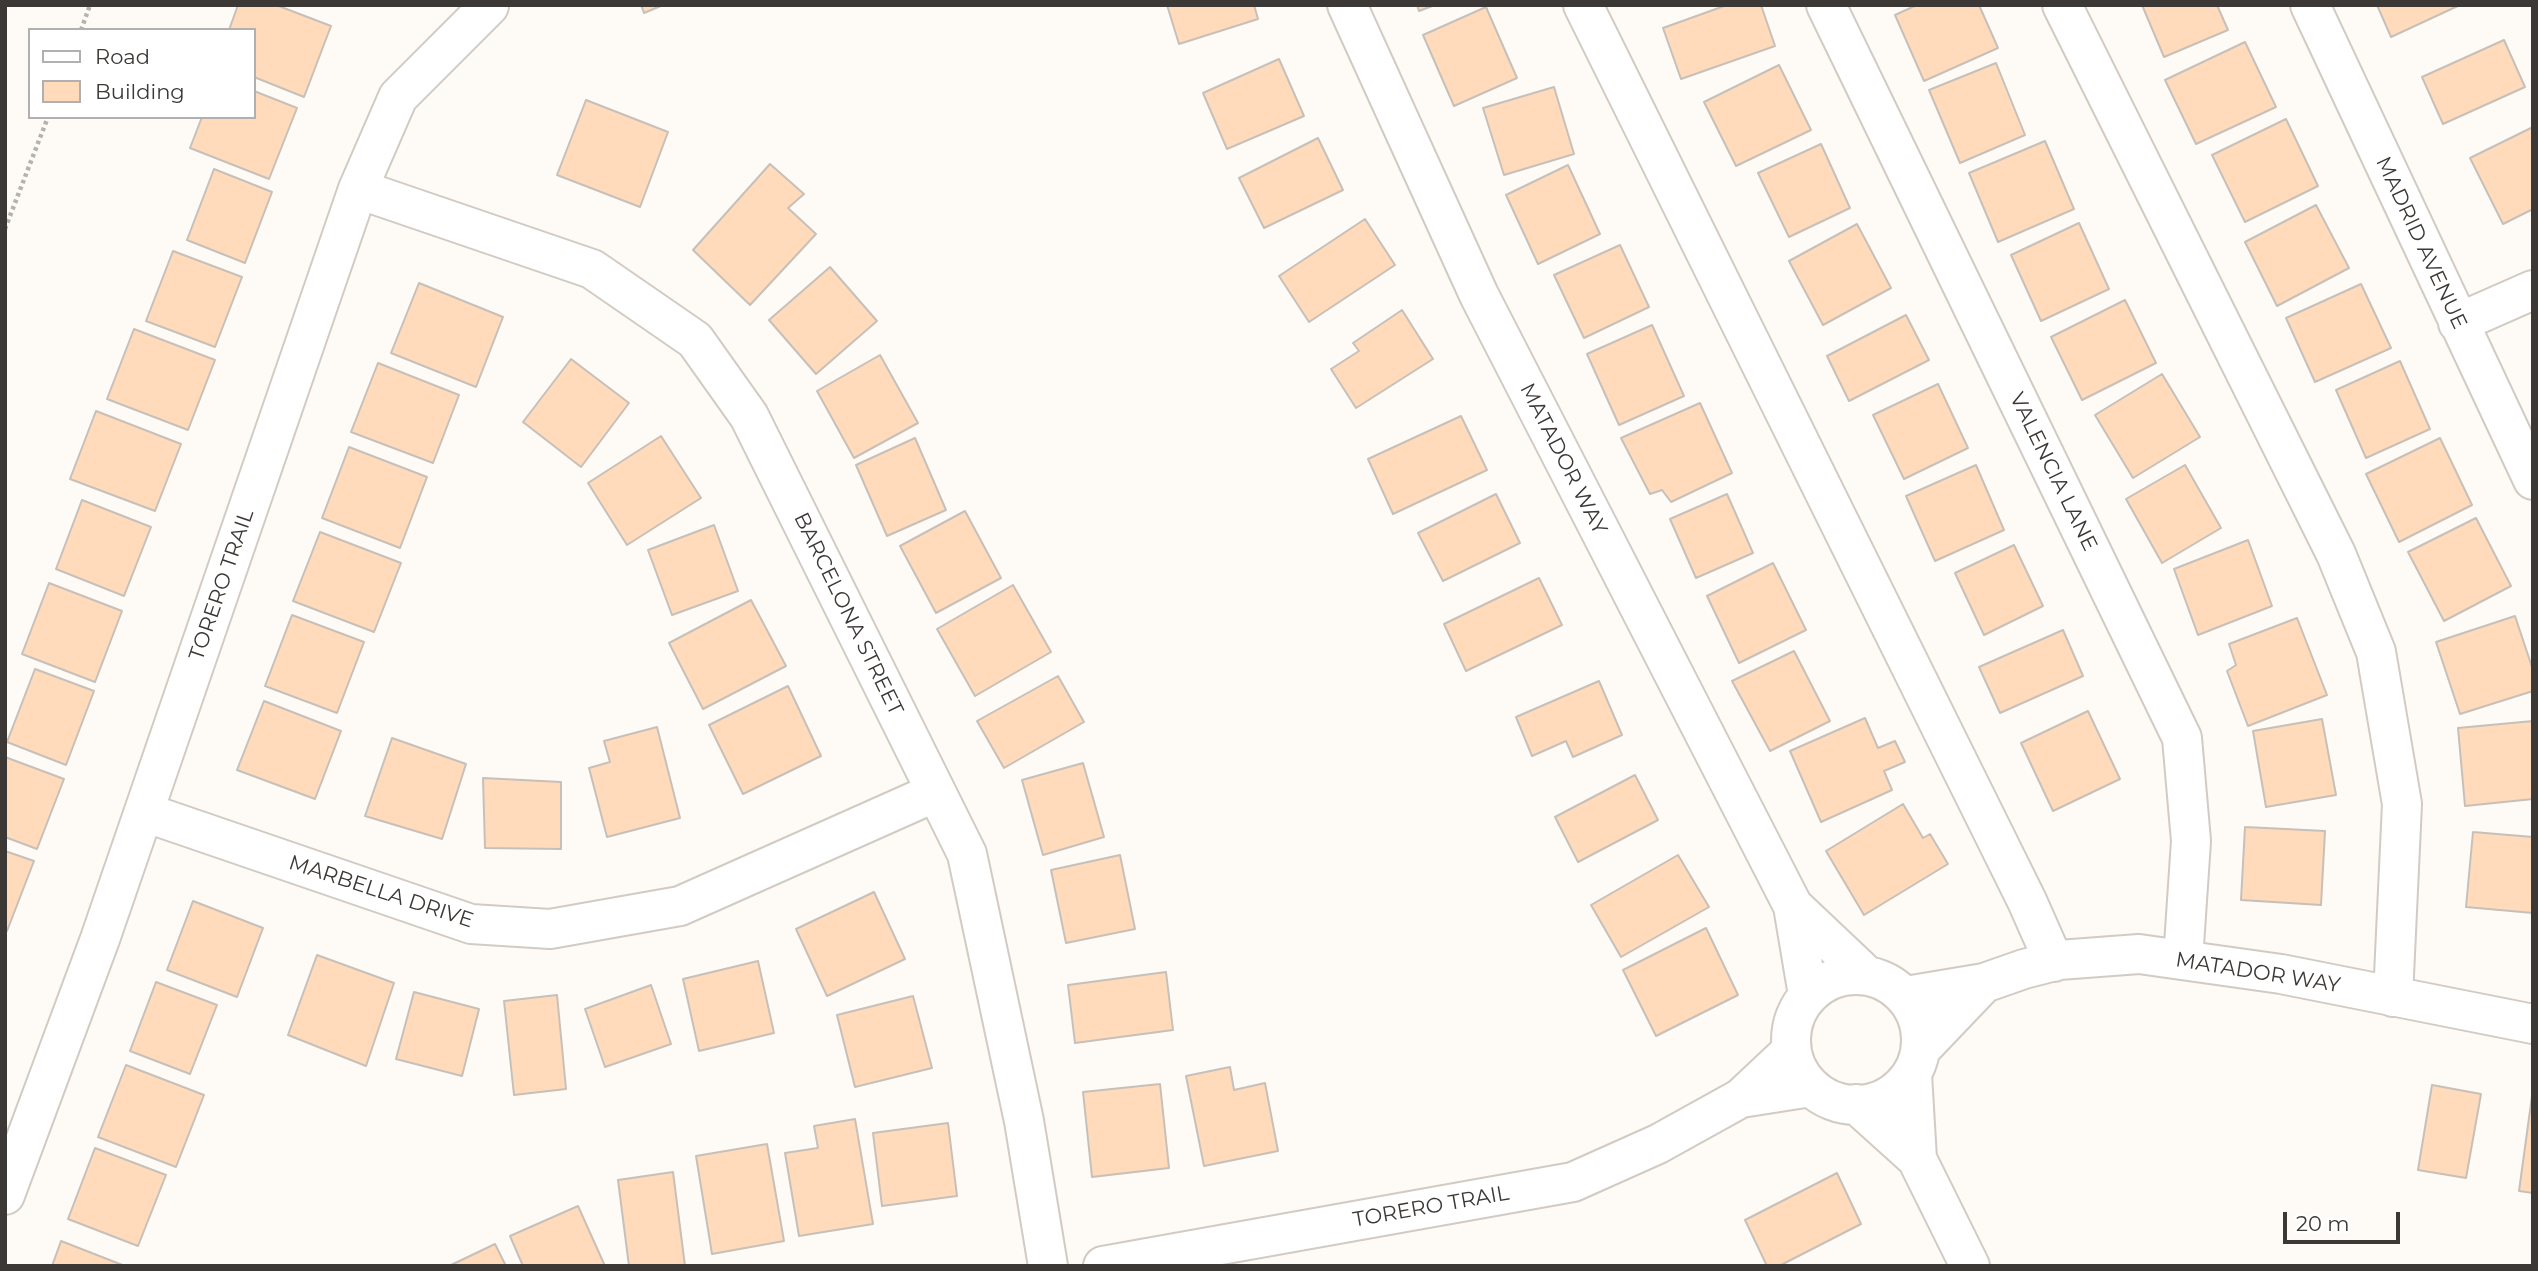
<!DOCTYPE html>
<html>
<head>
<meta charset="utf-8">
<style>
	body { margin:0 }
	#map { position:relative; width:2538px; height:1271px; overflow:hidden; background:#fefaf5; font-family:Montserrat,sans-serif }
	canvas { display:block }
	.frame { position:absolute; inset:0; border:7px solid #3b3836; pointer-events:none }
	.legend { position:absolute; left:28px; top:28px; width:228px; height:91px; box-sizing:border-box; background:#fff; border:2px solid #b1afaf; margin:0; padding:9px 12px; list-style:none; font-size:21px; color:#3b3836 }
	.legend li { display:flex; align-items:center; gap:14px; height:35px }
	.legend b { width:35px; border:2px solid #b1afaf }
	.scale { position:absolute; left:2283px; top:1212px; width:117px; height:32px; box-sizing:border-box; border:4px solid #3b3836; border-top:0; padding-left:9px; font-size:21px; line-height:24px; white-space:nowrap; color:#3b3836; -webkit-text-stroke:5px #fff; paint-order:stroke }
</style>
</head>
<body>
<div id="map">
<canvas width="2538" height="1271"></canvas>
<div class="frame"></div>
<ul class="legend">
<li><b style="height:9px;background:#fff"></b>Road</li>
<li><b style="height:19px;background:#ffdbbc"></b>Building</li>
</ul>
<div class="scale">20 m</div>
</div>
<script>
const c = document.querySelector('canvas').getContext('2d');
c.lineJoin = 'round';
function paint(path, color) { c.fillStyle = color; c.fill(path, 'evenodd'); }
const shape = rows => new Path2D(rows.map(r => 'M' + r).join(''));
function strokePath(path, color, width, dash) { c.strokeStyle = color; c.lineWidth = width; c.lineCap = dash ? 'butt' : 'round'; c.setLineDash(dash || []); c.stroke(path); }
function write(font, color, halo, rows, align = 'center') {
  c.font = font + ' Montserrat,sans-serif'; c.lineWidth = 5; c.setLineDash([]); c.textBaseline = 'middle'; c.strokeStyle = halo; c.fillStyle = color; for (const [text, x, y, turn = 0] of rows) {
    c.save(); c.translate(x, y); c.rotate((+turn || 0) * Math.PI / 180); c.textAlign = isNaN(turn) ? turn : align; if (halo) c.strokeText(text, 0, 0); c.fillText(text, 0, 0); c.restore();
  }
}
const building = shape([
	[238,5,276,5,331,26,304,97,254,77,254,30,229,30,238,5],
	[641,5,663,5,644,13,641,5],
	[1167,5,1254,5,1258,19,1179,44,1167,5],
	[1417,5,1435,5,1419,11,1417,5],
	[1727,5,1761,5,1775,46,1681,79,1663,28,1727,5],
	[1917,5,1979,5,1998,48,1924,81,1895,15,1917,5],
	[2142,5,2217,5,2228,30,2164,57,2142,5],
	[2377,5,2460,5,2391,37,2377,5],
	[1486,7,1517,78,1454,106,1423,35,1486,7],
	[2504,40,2525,87,2443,124,2422,77,2504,40],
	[2245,42,2276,107,2196,144,2165,80,2245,42],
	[1279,59,1304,116,1227,149,1203,93,1279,59],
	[1996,63,2025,135,1960,163,1929,90,1996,63],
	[1779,65,1811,130,1736,166,1704,102,1779,65],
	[1554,87,1574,154,1504,175,1483,108,1554,87],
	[254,91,297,108,269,179,190,148,202,117,254,117,254,91],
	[586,100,668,132,640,207,557,175,586,100],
	[2286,119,2318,186,2245,222,2212,155,2286,119],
	[2533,127,2533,209,2503,224,2470,158,2533,127],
	[1318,138,1343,190,1264,228,1239,178,1318,138],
	[2045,141,2074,209,1998,242,1969,173,2045,141],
	[1821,144,1850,208,1789,237,1758,173,1821,144],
	[770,164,804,194,788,208,816,234,750,305,693,250,770,164],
	[1568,165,1600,234,1538,264,1506,195,1568,165],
	[214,169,272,192,245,263,187,240,214,169],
	[2316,205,2349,268,2277,306,2245,242,2316,205],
	[1365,219,1395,265,1309,322,1279,276,1365,219],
	[2079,223,2109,289,2041,321,2011,255,2079,223],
	[1857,224,1891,288,1823,325,1789,261,1857,224],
	[1620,245,1649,307,1584,338,1554,275,1620,245],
	[173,251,242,277,215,347,146,321,173,251],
	[830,267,877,321,816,374,769,320,830,267],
	[419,283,503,317,476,387,391,353,419,283],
	[2361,284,2391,348,2315,382,2286,318,2361,284],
	[2125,300,2156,363,2082,400,2051,337,2125,300],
	[1402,310,1433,359,1356,408,1331,369,1359,351,1353,343,1402,310],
	[1906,315,1929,360,1849,401,1827,356,1906,315],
	[1652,325,1684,396,1619,425,1587,354,1652,325],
	[134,329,215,360,188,430,107,399,134,329],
	[880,355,918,423,854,458,817,391,880,355],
	[571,359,629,403,581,467,523,422,571,359],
	[2400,361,2430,429,2366,458,2336,390,2400,361],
	[378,363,459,395,433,463,351,432,378,363],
	[2162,374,2200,437,2133,478,2095,415,2162,374],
	[1938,384,1968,448,1904,479,1873,415,1938,384],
	[1700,403,1732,473,1671,502,1662,490,1650,494,1621,438,1700,403],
	[96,411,181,444,155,511,70,479,96,411],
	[1461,416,1487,470,1393,514,1368,459,1461,416],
	[661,436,701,498,627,545,588,483,661,436],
	[915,438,946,510,887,536,856,465,915,438],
	[2440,438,2472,505,2399,542,2366,474,2440,438],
	[349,447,427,477,400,548,322,518,349,447],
	[1976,465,2004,530,1935,561,1906,496,1976,465],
	[2185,465,2221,528,2162,563,2126,499,2185,465],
	[1496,494,1520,543,1443,581,1418,533,1496,494],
	[1727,494,1753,553,1696,578,1670,519,1727,494],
	[82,500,151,527,124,596,56,569,82,500],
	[965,511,1001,578,936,613,900,546,965,511],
	[2476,518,2511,586,2444,621,2408,552,2476,518],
	[714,525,738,591,672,615,648,550,714,525],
	[320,532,401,563,374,632,293,601,320,532],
	[2248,540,2272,606,2198,635,2174,569,2248,540],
	[2014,545,2043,606,1984,635,1955,573,2014,545],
	[1773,563,1806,630,1739,663,1707,596,1773,563],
	[1539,578,1562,625,1466,671,1444,624,1539,578],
	[49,583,122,611,95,682,22,654,49,583],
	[1013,585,1051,652,975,696,937,629,1013,585],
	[751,600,786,666,703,709,669,643,751,600],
	[292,615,364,642,337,713,265,686,292,615],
	[2515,616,2533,670,2533,691,2460,714,2436,642,2515,616],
	[2297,618,2327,695,2248,726,2227,671,2236,665,2229,644,2297,618],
	[2063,630,2083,676,2000,713,1979,667,2063,630],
	[1794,651,1830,721,1770,751,1732,681,1794,651],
	[35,669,94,691,66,765,7,742,35,669],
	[1058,676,1084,722,1004,768,977,721,1058,676],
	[1599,681,1622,735,1573,757,1566,741,1532,756,1516,717,1599,681],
	[788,686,821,756,743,794,709,725,788,686],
	[264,701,341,731,315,799,237,770,264,701],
	[2088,711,2120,779,2053,811,2021,743,2088,711],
	[1865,718,1878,748,1895,741,1905,762,1884,771,1892,790,1821,822,1790,751,1865,718],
	[2322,719,2336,795,2266,807,2253,731,2322,719],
	[2533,721,2533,799,2465,806,2458,728,2533,721],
	[657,727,680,818,607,837,589,768,610,762,604,741,657,727],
	[392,738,466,764,442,839,365,816,392,738],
	[5,757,64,779,37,849,5,837,5,757],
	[1083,763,1104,837,1043,855,1022,780,1083,763],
	[1635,775,1658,820,1578,862,1555,817,1635,775],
	[483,778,561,782,561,849,485,848,483,778],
	[1903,804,1923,838,1930,834,1948,864,1864,915,1826,851,1903,804],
	[2245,827,2325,831,2321,905,2241,900,2245,827],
	[2473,832,2533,837,2533,913,2466,907,2473,832],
	[5,851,34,861,7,931,5,930,5,851],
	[1120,855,1135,929,1066,943,1051,870,1120,855],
	[1678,855,1709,907,1621,957,1591,905,1678,855],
	[874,892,905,959,827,996,796,929,874,892],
	[193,901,263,928,237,997,167,970,193,901],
	[1706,928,1738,995,1656,1036,1623,970,1706,928],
	[317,955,394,983,366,1066,288,1035,317,955],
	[758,961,774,1033,699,1051,683,979,758,961],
	[1166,972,1173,1030,1075,1043,1068,985,1166,972],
	[156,982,217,1005,190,1074,130,1051,156,982],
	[651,985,671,1044,605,1067,585,1009,651,985],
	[414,992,479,1009,462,1076,396,1059,414,992],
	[557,995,566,1089,514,1095,504,1001,557,995],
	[913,996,932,1068,855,1087,837,1015,913,996],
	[126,1065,204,1095,176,1167,98,1137,126,1065],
	[1230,1067,1234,1090,1265,1083,1278,1151,1204,1166,1186,1076,1230,1067],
	[1160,1084,1169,1168,1092,1177,1083,1092,1160,1084],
	[2432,1085,2481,1094,2466,1178,2418,1170,2432,1085],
	[2532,1096,2533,1096,2533,1193,2519,1191,2532,1096],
	[855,1119,873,1224,799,1236,785,1153,818,1148,814,1126,855,1119],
	[948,1123,957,1196,882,1206,873,1133,948,1123],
	[767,1144,784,1241,712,1254,696,1156,767,1144],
	[95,1148,166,1175,138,1246,68,1219,95,1148],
	[673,1172,685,1266,629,1266,618,1180,673,1172],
	[1837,1173,1861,1224,1779,1266,1767,1266,1745,1220,1837,1173],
	[578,1206,605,1266,523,1266,510,1236,578,1206],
	[61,1241,125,1266,52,1266,61,1241],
	[495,1244,506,1266,449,1266,495,1244]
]);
paint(building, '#ffdbbc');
strokePath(building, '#c7c0b9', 2);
const minor = shape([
	[1347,5,1479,295,1793,906],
	[1583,5,2027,901,2054,962],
	[1826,5,2182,738,2191,841,2183,960],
	[2062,5,2336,554,2376,652,2402,804,2393,997],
	[2310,5,2533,480],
	[358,189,592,269,695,340,749,416,967,854,1024,1121,1048,1266],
	[2458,323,2533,290],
	[144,812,471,924,550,929,680,906,936,792],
	'1791 1040a65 65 0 1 1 130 0a65 65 0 1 1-130 0Z',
	[1984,983,2024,969,2059,960,2139,954,2281,974,2533,1024],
	[1808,995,1793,906,1866,975],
	[1906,996,1984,983,1921,1049],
	[1791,1051,1741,1098,1811,1087],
	[1856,1104,1917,1159,1912,1074],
	[1917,1159,1970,1266],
	[5,1195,100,939,358,189,398,97,489,6],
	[1103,1266,1573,1182,1658,1144,1741,1098]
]);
strokePath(minor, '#d2cbc4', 42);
strokePath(shape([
	[81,30,90,5],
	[5,229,48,117]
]), '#b5b2ae', 4.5, [3.5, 3.5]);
strokePath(minor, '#fff', 38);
write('21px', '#3b3836', '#fff', [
	["MADRID AVENUE",2421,243,65],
	["MATADOR WAY",1563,459,63],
	["VALENCIA LANE",2053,472,64],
	["TORERO TRAIL",222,585,-71],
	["BARCELONA STREET",848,614,64],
	["MARBELLA DRIVE",381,892,18],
	["MATADOR WAY",2258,973,9],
	["TORERO TRAIL",1431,1207,-10]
]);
</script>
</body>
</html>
